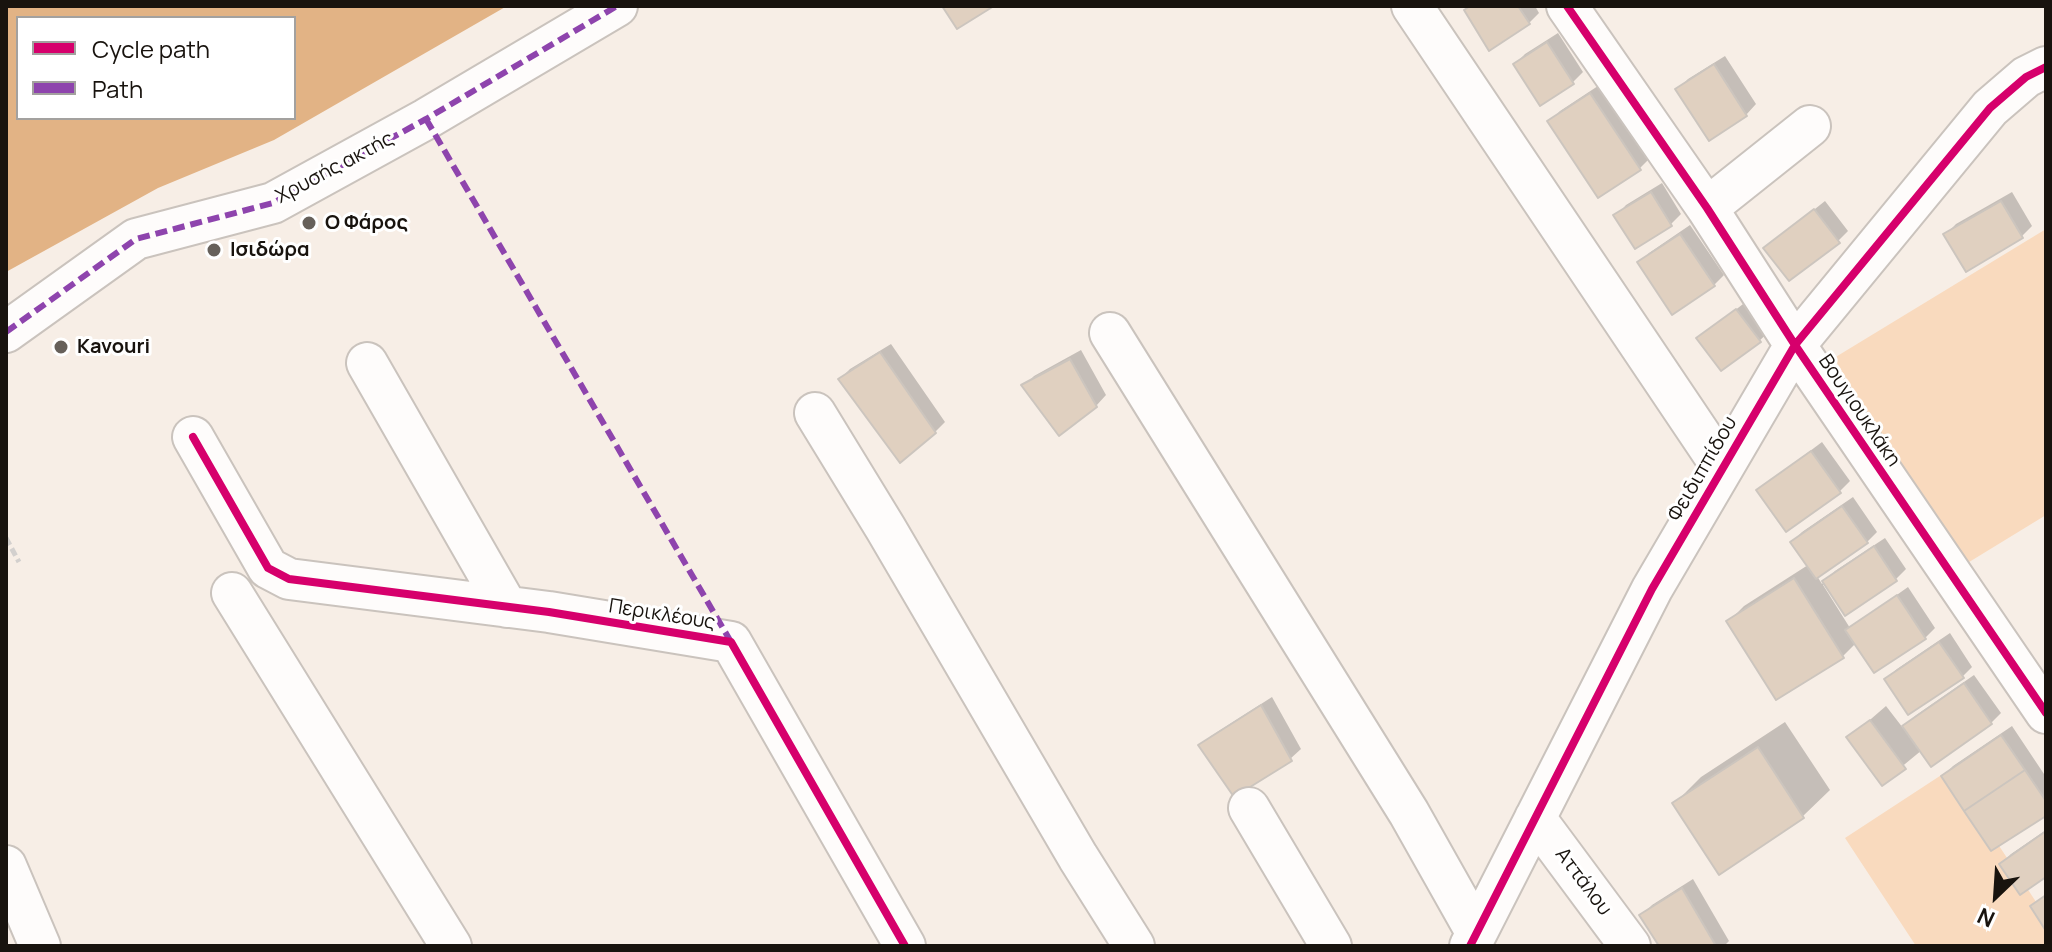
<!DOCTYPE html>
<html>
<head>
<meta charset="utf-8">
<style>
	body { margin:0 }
	#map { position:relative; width:2052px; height:952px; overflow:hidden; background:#f7eee6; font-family:Manrope,sans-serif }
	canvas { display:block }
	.frame { position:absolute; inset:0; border:8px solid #18130e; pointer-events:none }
	.legend { position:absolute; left:16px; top:16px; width:280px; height:104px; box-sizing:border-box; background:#fff; border:2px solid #a3a19f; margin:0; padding:10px 14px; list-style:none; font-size:24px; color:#18130e }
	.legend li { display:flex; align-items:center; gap:16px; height:40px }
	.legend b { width:40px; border:2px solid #a3a19f }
	.north { position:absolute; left:1956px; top:856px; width:80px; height:80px; -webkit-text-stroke:6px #fff; paint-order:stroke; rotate:205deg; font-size:22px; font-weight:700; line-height:32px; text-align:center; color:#18130e }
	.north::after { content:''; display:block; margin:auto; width:28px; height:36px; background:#18130e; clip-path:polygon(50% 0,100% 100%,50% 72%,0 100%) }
</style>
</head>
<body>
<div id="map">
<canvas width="2052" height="952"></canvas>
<div class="frame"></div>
<ul class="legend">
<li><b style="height:10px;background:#d6006c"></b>Cycle path</li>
<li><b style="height:10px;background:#8e44ad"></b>Path</li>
</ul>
<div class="north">N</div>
</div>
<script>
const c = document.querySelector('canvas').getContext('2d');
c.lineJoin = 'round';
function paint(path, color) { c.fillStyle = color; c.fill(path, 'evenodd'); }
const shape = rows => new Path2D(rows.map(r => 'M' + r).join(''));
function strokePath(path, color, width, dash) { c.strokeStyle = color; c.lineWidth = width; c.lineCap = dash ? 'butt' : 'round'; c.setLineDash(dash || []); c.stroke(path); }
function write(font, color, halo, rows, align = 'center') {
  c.font = font + ' Manrope,sans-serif'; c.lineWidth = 6; c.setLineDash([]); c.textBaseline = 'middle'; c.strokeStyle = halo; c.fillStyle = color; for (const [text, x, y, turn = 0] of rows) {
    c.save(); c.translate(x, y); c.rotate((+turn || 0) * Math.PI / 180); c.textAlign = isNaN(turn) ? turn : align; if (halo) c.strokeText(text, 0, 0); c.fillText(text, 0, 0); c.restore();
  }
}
paint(shape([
	[2046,229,2046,515,1961,567,1834,358],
	[1949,770,2046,917,2046,946,1916,946,1845,838]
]), '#f9dabe');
paint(shape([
	[6,6,507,6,274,140,158,188,6,272],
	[18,18,294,18,294,118,18,118]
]), '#e2b385');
paint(shape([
	[1470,6,1535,6,1539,13,1529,23],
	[1558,33,1583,72,1573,82,1515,64,1525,54],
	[1725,56,1756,104,1746,115,1678,89,1688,79],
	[1601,84,1650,158,1640,168,1598,195,1550,121,1560,111],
	[1662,183,1681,214,1671,224,1616,216,1626,205],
	[2012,192,2032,226,2022,236,1946,234,1956,224],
	[1825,201,1848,231,1838,241,1766,248],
	[1690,225,1724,275,1714,285,1639,263,1649,253],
	[1747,301,1770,331,1759,341,1699,338],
	[891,344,945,422,935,432,840,379,850,369],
	[1081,350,1106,395,1096,406,1024,386,1034,376],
	[1822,442,1850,481,1840,491,1758,490],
	[1853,497,1877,532,1867,542,1817,576,1822,584,1835,571,1885,538,1906,569,1896,579,1846,613,1826,583,1823,585,1850,628,1908,587,1935,628,1925,638,1856,643,1843,656,1777,697,1729,621,1744,606,1808,565,1792,542,1802,532],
	[1950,633,1972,667,1962,677,1886,679,1897,669],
	[1974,675,2001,713,1991,723,1922,750,1882,783,1849,738,1886,706,1903,728,1915,716],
	[1272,697,1301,749,1290,759,1201,746,1211,736],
	[1785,722,1830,790,1803,816,1720,872,1675,803,1701,777],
	[2012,726,2046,777,2046,814,1943,776,1953,766],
	[2046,830,2046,875,2001,864,2011,854],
	[1693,879,1729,941,1724,946,1662,946,1642,915,1652,905]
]), '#0003');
const building = shape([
	[942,6,994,6,957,29,942,6],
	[1470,6,1518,6,1530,24,1489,51,1464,10,1470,6],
	[1547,42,1574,84,1540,106,1513,64,1547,42],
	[1714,64,1747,116,1709,141,1675,89,1714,64],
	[1590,93,1641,170,1598,198,1547,121,1590,93],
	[1651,192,1672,226,1635,249,1613,215,1651,192],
	[2001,201,2023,238,1966,272,1943,234,2001,201],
	[1814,209,1840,243,1789,281,1763,248,1814,209],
	[1680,234,1715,286,1672,315,1637,262,1680,234],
	[1736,309,1761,342,1721,371,1696,338,1736,309],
	[880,352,936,433,900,463,838,379,880,352],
	[1070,359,1097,407,1059,436,1021,385,1070,359],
	[1811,451,1841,493,1786,532,1756,490,1811,451],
	[1842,506,1868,543,1816,579,1790,542,1842,506],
	[1874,546,1897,581,1845,616,1822,581,1874,546],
	[1794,578,1844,658,1776,700,1726,621,1794,578],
	[1897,595,1926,639,1874,673,1845,630,1897,595],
	[1939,642,1964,678,1908,715,1884,679,1939,642],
	[1964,683,1992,724,1931,767,1902,726,1964,683],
	[1261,705,1292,761,1234,797,1198,745,1261,705],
	[1870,720,1906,769,1882,786,1846,737,1870,720],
	[2001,735,2025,770,1964,811,1941,776,2001,735],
	[1758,747,1804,818,1719,875,1672,803,1758,747],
	[2025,770,2046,801,2046,816,1991,851,1964,811,2025,770],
	[2046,831,2046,877,2020,895,1999,864,2046,831],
	[1682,888,1716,946,1659,946,1639,915,1682,888],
	[2046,895,2046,931,2030,906,2046,895]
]);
paint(building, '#e0d0c0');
strokePath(building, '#ccc5be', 2);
const minor = shape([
	[1412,6,1722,467],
	[1567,6,1707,208,1795,345,2046,713],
	[1707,208,1810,126],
	[6,332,136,239,273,203,426,119,617,6],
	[1110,333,1409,813,1476,932],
	[367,363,507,607],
	[815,413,886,529,1078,857,1134,946],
	[193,437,268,568,289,579,549,612,731,642,905,946],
	[232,593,451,946],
	[1249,808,1331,946],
	[1535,818,1630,946],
	[6,866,40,946],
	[1470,946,1652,589,1795,345,1990,108,2026,77,2046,67]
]);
strokePath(minor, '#cac3bd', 44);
strokePath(shape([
	[6,538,19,562]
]), '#d3d0ce', 5, [8, 4]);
strokePath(minor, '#fefcfb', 40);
strokePath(shape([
	[426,119,731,642],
	[6,332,136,239,273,203,426,119,617,6]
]), '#8e44ad', 6, [12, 6]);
strokePath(shape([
	[1567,6,1707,208,1795,345,2046,713],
	[193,437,268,568,289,579,549,612,731,642,905,946],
	[1470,946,1652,589,1795,345,1990,108,2026,77,2046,67]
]), '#d6006c', 8);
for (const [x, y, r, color] of [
	[309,223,8,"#66605a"],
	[214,250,8,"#66605a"],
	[61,347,8,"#66605a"]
]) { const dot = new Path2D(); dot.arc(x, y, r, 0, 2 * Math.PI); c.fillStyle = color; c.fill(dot); strokePath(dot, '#fff', 3); }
write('20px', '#18130e', '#fff', [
	["Χρυσής ακτής",335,168,-28],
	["Βουγιουκλάκη",1859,411,56],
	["Φειδιππίδου",1703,469,-60],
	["Περικλέους",662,615,9],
	["Αττάλου",1583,882,53]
]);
write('bold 20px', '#18130e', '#fff', [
	["Ο Φάρος",325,223],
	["Ισιδώρα",230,250],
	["Kavouri",77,347]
], 'left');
</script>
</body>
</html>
